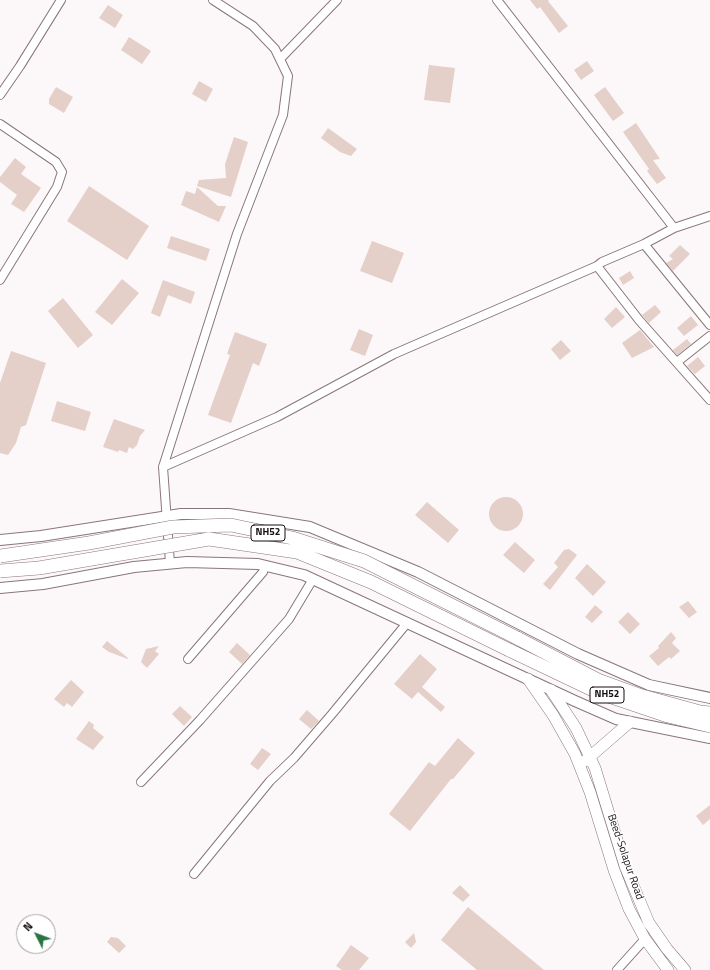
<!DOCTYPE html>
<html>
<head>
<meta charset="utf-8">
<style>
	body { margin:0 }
	#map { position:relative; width:710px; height:970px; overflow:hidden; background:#fcf8f9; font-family:"Titillium Web",sans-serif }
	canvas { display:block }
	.north { position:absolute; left:16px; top:914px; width:40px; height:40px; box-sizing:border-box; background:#fff; border:1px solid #a29f9f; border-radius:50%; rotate:312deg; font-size:11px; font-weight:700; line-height:16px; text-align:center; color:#160f10 }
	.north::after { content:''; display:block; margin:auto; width:14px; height:18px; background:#2a7442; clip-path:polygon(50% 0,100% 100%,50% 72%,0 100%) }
</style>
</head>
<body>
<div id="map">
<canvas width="710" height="970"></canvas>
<div class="north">N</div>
</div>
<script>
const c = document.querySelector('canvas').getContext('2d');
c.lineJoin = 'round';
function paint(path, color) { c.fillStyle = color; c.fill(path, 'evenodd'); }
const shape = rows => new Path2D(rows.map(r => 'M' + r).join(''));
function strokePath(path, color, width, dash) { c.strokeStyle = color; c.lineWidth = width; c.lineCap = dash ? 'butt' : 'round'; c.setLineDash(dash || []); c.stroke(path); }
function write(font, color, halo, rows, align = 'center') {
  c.font = font + ' "Titillium Web",sans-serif'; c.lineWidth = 3; c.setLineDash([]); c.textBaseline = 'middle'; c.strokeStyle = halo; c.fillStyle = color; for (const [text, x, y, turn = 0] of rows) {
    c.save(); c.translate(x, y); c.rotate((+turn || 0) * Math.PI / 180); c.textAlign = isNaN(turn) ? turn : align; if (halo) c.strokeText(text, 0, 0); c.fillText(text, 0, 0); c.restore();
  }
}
paint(shape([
	[530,0,549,0,548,1,568,26,559,33,540,7,537,9],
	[108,5,123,15,115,28,99,18],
	[129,37,151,51,142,64,121,50],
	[587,61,594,71,581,80,574,70],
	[429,65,455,68,450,103,424,100],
	[199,81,213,89,206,102,192,94],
	[56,87,73,97,64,113,49,104,49,99],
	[605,87,624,113,613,121,594,95],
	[636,123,660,159,653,160,666,178,657,184,647,171,649,169,623,132],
	[328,128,357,149,351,156,340,152,321,138],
	[234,137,248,142,231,197,197,186,199,180,226,178,225,164],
	[15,158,26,167,21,174,41,188,24,212,11,204,17,195,0,182,0,177],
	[89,186,149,226,127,260,67,221],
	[197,187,218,206,226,206,219,222,181,205,186,191,195,194],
	[171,236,210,249,206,261,167,248],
	[372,241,404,253,392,283,360,271],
	[680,245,690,254,673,271,666,263,673,259,669,256],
	[630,271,634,278,623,285,619,278],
	[122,279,139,293,112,325,95,312],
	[163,280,195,292,191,304,168,295,160,317,151,313],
	[63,298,93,335,78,348,48,311],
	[655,305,661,312,649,323,642,315],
	[616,307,625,317,612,328,604,319],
	[691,316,698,325,684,336,677,328],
	[359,329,373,335,365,356,350,350],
	[640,330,654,347,632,358,622,343],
	[235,332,267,344,259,366,253,363,231,423,208,415,230,355,227,354],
	[687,339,691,344,677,355,673,350],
	[561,340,571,351,560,360,551,349],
	[11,351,46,363,26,425,21,427,16,443,8,455,0,453,0,383],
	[698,357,705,366,695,374,687,366],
	[57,401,91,412,85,431,51,421],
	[114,419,145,430,140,436,137,445,133,449,129,447,127,453,119,450,118,452,103,447],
	'489 514a17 17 0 1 1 34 0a17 17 0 1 1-34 0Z',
	[427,502,459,530,448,543,415,515],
	[515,542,535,560,524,573,503,555],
	[569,549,577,555,550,590,543,584,558,567,554,563,564,550],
	[587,564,606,582,593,596,575,578],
	[688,601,697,612,689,618,679,607],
	[595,605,603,612,592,623,585,617],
	[628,612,640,624,630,634,618,622],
	[671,632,676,638,672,643,680,651,671,659,669,657,658,666,649,656,659,648,658,646],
	[107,641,128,658,128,659,109,652,102,647],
	[237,643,250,655,242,664,229,652],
	[159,646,155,651,159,654,147,668,141,662,146,649],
	[420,654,437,669,422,687,445,707,441,712,418,692,412,699,394,684],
	[71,680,84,692,72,707,67,703,64,707,54,699],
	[180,706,192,717,184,726,172,714],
	[307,710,319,721,311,729,299,719],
	[89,721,94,725,93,728,104,737,93,750,76,739],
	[458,738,475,753,453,779,451,779,410,831,389,814,429,762,435,766],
	[262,748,271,754,258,770,250,764],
	[710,805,710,819,703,825,696,816],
	[460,885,470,895,463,902,452,893],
	[468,907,544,970,477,970,441,940],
	[414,933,416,942,411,948,405,942],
	[111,937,118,938,126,946,119,953,107,942],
	[351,945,369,958,359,970,342,970,336,966]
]), '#e4cfc9');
const minor = shape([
	[497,0,674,228],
	[280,59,337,0],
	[0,95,20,66,61,0],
	[0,124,56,162,62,172,57,187,0,280],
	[644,244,710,325],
	[597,266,639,320,710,400],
	[677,362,710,336],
	[163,467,277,417,394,354,597,266,602,262,644,244,674,228,710,216],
	[170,563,163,467,237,234,283,115,288,76,275,49,253,26,213,0],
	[188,659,263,572,265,566,267,566],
	[141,782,200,720,289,619,313,579],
	[194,874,270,781,294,758,332,714,407,623],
	[617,970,645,939]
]);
const tertiary = shape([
	[0,540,41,536,181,514,229,514,310,527,418,572,578,654,649,685,710,698],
	[0,588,43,584,134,567,187,562,258,564,304,575,575,701,616,719,710,738]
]);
const secondary = shape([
	[528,679,553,715,575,754,590,792,614,870,629,909,645,939,668,970],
	[551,690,576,728,595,768,625,866,649,923,667,949,685,970],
	[585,761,630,722]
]);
const trunk = shape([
	[517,638,598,680,642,696,700,712,710,713],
	[509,650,597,692,668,716,710,726]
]);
strokePath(minor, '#897679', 10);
strokePath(tertiary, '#897679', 12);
strokePath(secondary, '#897679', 12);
strokePath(trunk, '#897679', 14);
strokePath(minor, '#fff', 8);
strokePath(tertiary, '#fff', 10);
strokePath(secondary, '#fff', 11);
strokePath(trunk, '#fff', 13);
const trunkBridge = shape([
	[0,556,89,543,173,527,231,525,292,538,364,561,517,638],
	[0,571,39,568,209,539,297,552,371,582,509,650]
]);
strokePath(trunkBridge, '#897679', 14, []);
strokePath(trunkBridge, '#fff', 13);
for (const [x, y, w] of [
	[268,533,34],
	[607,695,34]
]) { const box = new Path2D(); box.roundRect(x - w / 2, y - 8, w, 16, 3); c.fillStyle = '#fff'; c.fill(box); strokePath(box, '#160f10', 1); }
write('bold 10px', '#160f10', null, [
	["NH52",268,533],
	["NH52",607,695]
]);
write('11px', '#160f10', '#fff', [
	["Beed-Solapur Road",625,857,71]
]);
</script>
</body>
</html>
